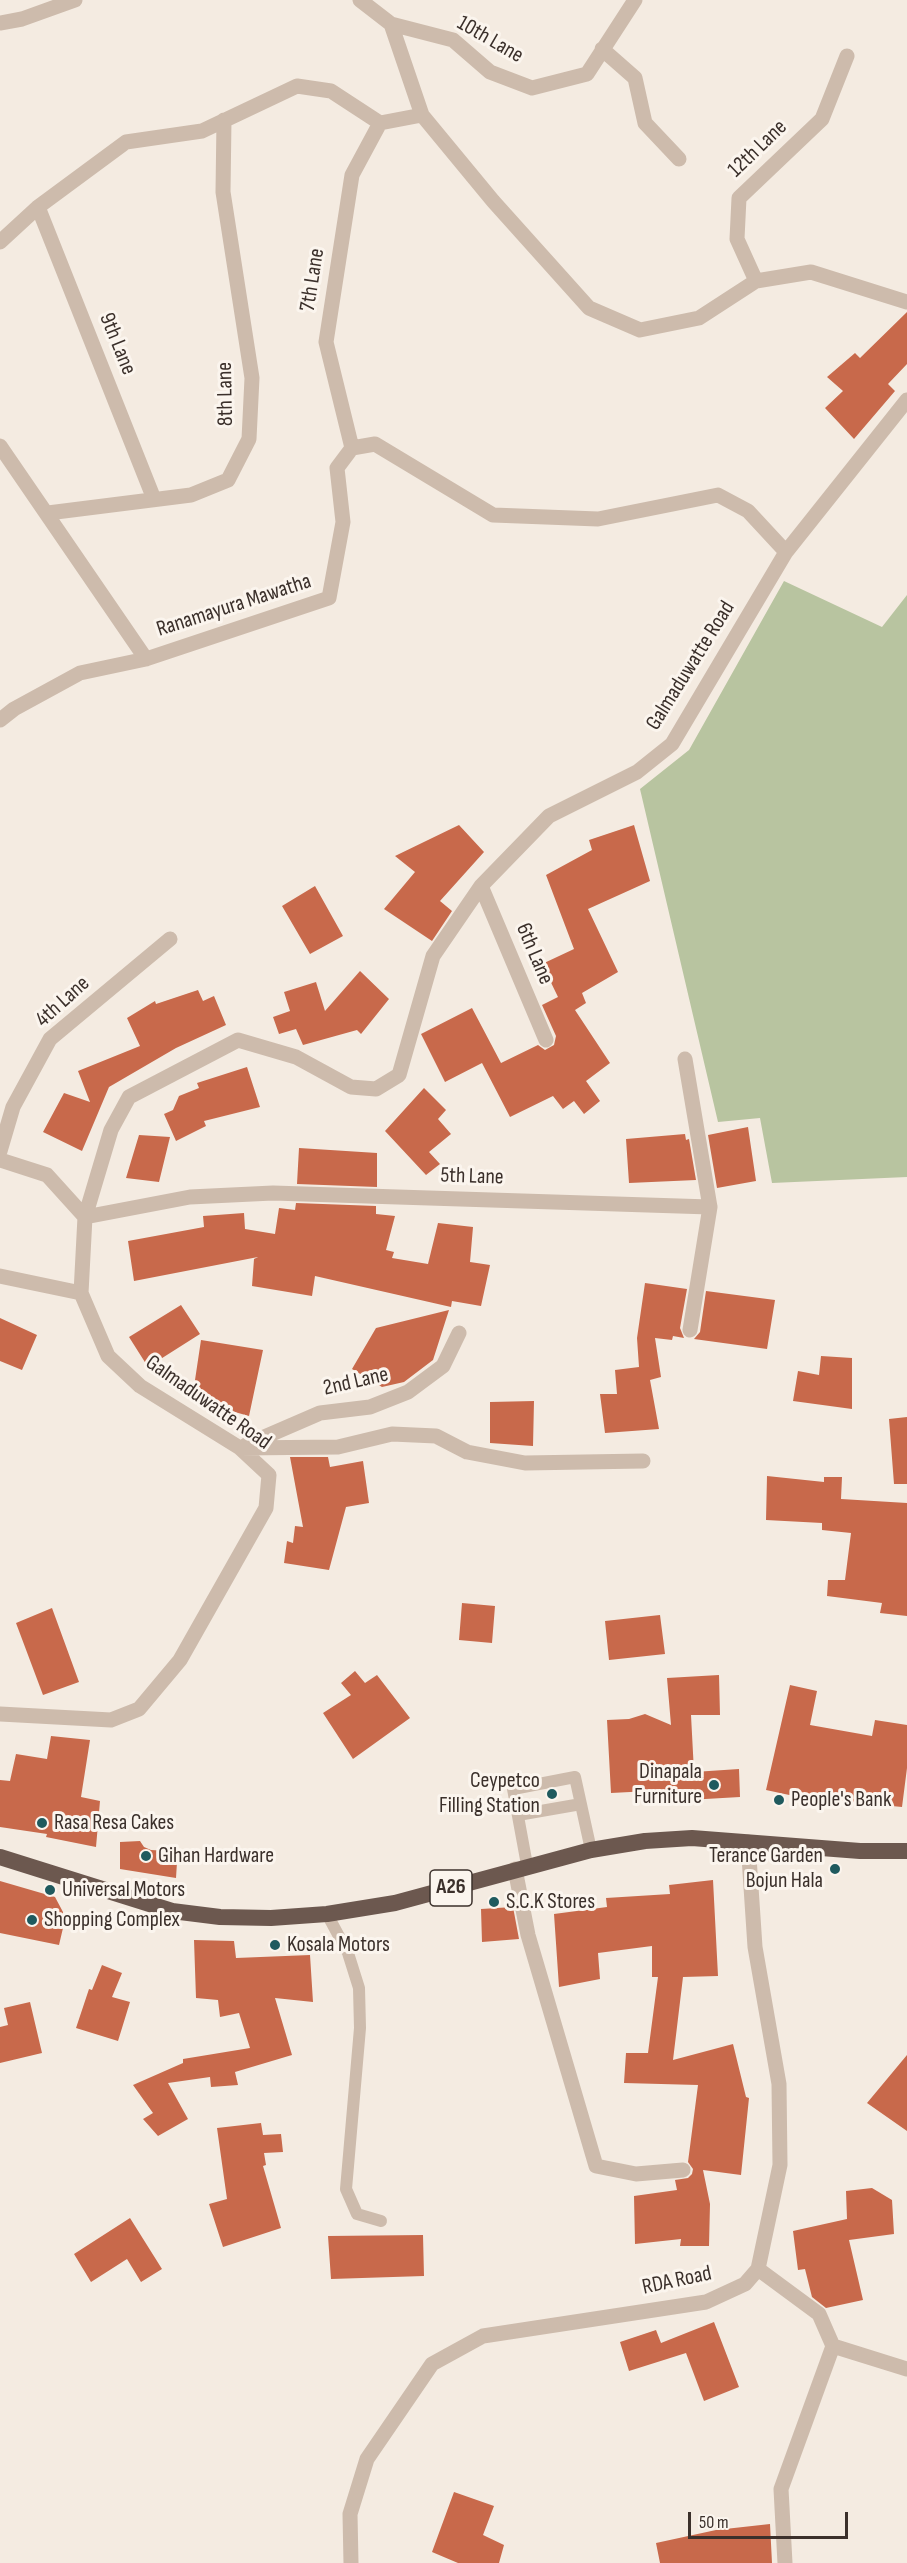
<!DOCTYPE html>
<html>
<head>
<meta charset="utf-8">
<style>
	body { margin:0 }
	#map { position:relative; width:907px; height:2563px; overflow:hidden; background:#f4ebe1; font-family:"Sofia Sans Condensed",sans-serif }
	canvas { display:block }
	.scale { position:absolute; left:688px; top:2512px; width:160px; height:27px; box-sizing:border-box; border:3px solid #3b302b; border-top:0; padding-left:8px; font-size:18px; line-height:21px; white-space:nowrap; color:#3b302b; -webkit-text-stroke:4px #fbf5ee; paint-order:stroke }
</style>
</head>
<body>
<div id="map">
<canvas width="907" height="2563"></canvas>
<div class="scale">50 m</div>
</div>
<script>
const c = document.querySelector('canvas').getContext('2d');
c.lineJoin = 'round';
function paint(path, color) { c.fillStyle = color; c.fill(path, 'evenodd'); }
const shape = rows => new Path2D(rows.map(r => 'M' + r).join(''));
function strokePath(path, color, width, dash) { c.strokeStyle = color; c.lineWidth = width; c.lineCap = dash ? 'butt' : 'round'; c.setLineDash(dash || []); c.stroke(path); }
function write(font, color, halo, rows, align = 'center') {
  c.font = font + ' "Sofia Sans Condensed",sans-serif'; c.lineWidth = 6; c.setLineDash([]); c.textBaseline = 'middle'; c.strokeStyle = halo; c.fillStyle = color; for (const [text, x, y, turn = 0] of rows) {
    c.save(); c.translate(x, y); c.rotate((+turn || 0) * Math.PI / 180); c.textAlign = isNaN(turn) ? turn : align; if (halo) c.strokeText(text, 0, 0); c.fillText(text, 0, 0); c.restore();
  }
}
paint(shape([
	[784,581,882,627,907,595,907,1177,772,1183,760,1118,718,1122,640,789,689,750]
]), '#b8c4a0');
paint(shape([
	[907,312,907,364,888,384,895,391,854,439,825,408,843,391,827,377,855,353,860,358],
	[459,825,484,852,440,901,452,911,432,941,384,909,415,872,395,856],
	[634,825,650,881,588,909,618,972,582,993,586,1003,575,1010,610,1063,586,1081,600,1101,584,1114,574,1101,563,1109,553,1096,510,1117,482,1063,445,1082,421,1034,472,1008,501,1063,538,1045,545,1050,554,1045,556,1036,542,1005,558,997,542,964,574,949,546,875,592,850,589,840],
	[315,886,343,936,310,954,282,906],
	[360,971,389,999,361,1034,357,1030,303,1045,296,1029,279,1034,273,1017,290,1011,284,992,316,982,325,1011],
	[198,990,203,1001,214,996,226,1025,176,1048,109,1087,82,1151,43,1132,64,1093,90,1102,78,1071,140,1046,127,1018,155,1001,156,1004],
	[247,1067,260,1107,204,1121,206,1126,176,1141,164,1114,173,1110,179,1096,199,1088,197,1083],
	[424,1088,446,1110,438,1119,451,1134,429,1152,440,1164,426,1175,385,1131],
	[748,1127,756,1181,717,1188,708,1135],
	[685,1134,686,1140,689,1139,696,1180,629,1183,626,1139],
	[139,1135,170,1137,159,1182,126,1178],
	[299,1148,377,1153,377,1187,297,1184],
	[296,1203,376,1206,376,1214,395,1216,386,1250,394,1252,392,1258,428,1264,438,1223,473,1227,470,1262,490,1265,481,1306,452,1301,451,1307,315,1276,312,1296,252,1286,254,1259,258,1257,134,1281,128,1241,204,1227,203,1216,244,1213,245,1229,275,1234,279,1208,295,1210],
	[645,1283,687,1289,680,1328,684,1338,673,1336,672,1340,655,1338,661,1377,650,1380,659,1429,605,1433,600,1394,617,1394,615,1370,639,1367,637,1338],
	[706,1291,775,1300,767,1349,694,1339,700,1332],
	[181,1305,200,1334,148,1367,129,1337],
	[449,1310,433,1360,404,1382,382,1387,352,1369,376,1328],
	[0,1318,37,1335,22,1370,0,1361],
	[201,1340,263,1350,249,1416,192,1400],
	[821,1356,852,1358,852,1409,793,1401,798,1371,819,1375],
	[534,1401,533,1446,490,1443,490,1402],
	[907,1417,907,1484,894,1484,889,1419],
	[290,1457,328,1457,330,1467,363,1461,369,1503,346,1507,329,1570,284,1563,287,1541,293,1543,295,1526,303,1527],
	[767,1476,824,1482,824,1477,842,1477,841,1499,907,1503,907,1616,880,1613,882,1603,827,1596,828,1580,845,1580,851,1533,822,1530,822,1523,766,1520],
	[462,1603,495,1606,492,1643,459,1640],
	[52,1608,79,1682,43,1695,16,1623],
	[660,1615,665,1654,609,1660,605,1621],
	[355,1671,365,1683,377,1675,410,1718,353,1759,323,1713,351,1695,341,1683],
	[719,1675,720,1715,691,1715,694,1772,739,1769,740,1797,688,1800,688,1789,611,1793,607,1720,629,1719,645,1714,671,1725,667,1678],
	[790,1685,817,1691,810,1725,872,1736,875,1720,907,1725,907,1768,902,1807,852,1802,795,1793,794,1796,766,1790],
	[51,1736,90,1740,81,1797,100,1801,96,1847,46,1837,47,1834,0,1827,0,1780,10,1781,16,1754,47,1759],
	[140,1841,144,1847,151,1850,169,1851,177,1862,176,1878,120,1869,120,1842],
	[713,1880,718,1976,683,1977,673,2060,733,2044,746,2097,749,2098,741,2175,703,2170,710,2204,709,2246,680,2246,681,2239,635,2244,634,2196,677,2190,675,2180,688,2178,692,2174,693,2169,688,2162,698,2085,624,2083,626,2053,648,2053,658,1977,652,1977,652,1946,598,1953,600,1979,559,1987,554,1914,607,1907,606,1898,670,1894,669,1885],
	[0,1881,55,1897,63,1912,63,1928,59,1945,0,1933],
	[513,1907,519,1939,482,1942,481,1909],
	[194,1940,234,1941,236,1958,310,1955,313,2002,275,1998,292,2055,235,2072,238,2085,211,2087,210,2077,168,2083,188,2119,158,2136,143,2119,153,2113,133,2085,183,2063,183,2059,250,2048,239,2013,220,2017,218,2000,196,1998],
	[102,1965,122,1973,112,1997,130,2002,118,2041,76,2028,89,1989,92,1990],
	[30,2002,42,2053,0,2063,0,2027,8,2025,4,2008],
	[907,2055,907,2131,867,2103],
	[261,2123,263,2135,281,2134,283,2152,264,2153,266,2165,263,2166,281,2228,223,2247,209,2204,227,2199,217,2128],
	[872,2188,892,2200,894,2234,849,2240,863,2300,826,2308,812,2297,805,2269,798,2270,793,2231,847,2219,846,2191],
	[130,2218,162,2269,141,2282,127,2259,91,2282,74,2254],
	[423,2235,424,2276,331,2279,328,2236],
	[714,2322,739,2387,704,2401,686,2353,629,2371,620,2342,656,2330,661,2343],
	[454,2492,494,2506,483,2535,504,2545,499,2563,458,2563,432,2552],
	[770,2524,772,2563,660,2563,656,2543,716,2530]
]), '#c8694b');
strokePath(shape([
	[518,1815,581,1804],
	[527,1865,513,1789,575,1777,591,1850],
	[327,1914,348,1953,359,1988,360,2028,346,2189,357,2214,381,2221]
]), '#cdbbac', 12);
strokePath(shape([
	[360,0,391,24,453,40,490,72,532,88,587,74,635,0],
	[0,23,22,19,75,0],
	[391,24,422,115,493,201,589,308,640,330,699,318,756,281,811,272,907,302],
	[602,49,635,78,645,123,679,159],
	[38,207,154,499],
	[0,242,38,207,126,142,202,131,297,86,331,91,380,123,422,115],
	[756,281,737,239,739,198,822,119,847,56],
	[0,446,146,659],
	[352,448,326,342,352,175,380,123],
	[48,513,191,495,228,480,249,439,252,378,223,192,224,120],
	[0,720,14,709,80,673,146,659,329,598,343,522,337,468,352,448,375,444,493,515,598,519,718,495,748,511,786,552],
	[481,886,546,1040],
	[0,1151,13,1107,50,1039,170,939],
	[0,1160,47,1175,85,1217,190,1197,273,1193,710,1207,685,1059],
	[0,1276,81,1293],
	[690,1330,710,1207],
	[246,1445,320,1413,370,1407,408,1392,443,1366,459,1333],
	[240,1448,338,1447,392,1434,436,1436,467,1452,525,1463,643,1461],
	[0,1714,111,1720,139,1709,180,1660,266,1508,269,1475,240,1448,140,1386,108,1356,81,1293,85,1217,111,1130,129,1097,238,1040,296,1057,351,1087,376,1089,399,1075,433,956,481,886,549,816,637,772,672,744,786,552,907,400],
	[515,1869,528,1935,596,2166,636,2174,683,2170],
	[758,2269,819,2314,833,2346,907,2369],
	[351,2563,350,2514,367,2459,432,2364,483,2336,706,2302,745,2284,758,2269,780,2165,779,2084,755,1947,748,1842],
	[785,2563,781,2489,833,2346]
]), '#cdbbac', 15);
strokePath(shape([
	[0,1857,172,1911,220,1917,271,1918,327,1914,395,1903,591,1850,645,1841,692,1838,860,1851,907,1851]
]), '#6c584f', 16);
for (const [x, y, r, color] of [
	[714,1785,6,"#1f5a5e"],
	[552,1794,6,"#1f5a5e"],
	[779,1800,6,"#1f5a5e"],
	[42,1823,6,"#1f5a5e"],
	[146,1856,6,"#1f5a5e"],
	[835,1869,6,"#1f5a5e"],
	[50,1890,6,"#1f5a5e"],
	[494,1902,6,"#1f5a5e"],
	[32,1920,6,"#1f5a5e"],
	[275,1945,6,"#1f5a5e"]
]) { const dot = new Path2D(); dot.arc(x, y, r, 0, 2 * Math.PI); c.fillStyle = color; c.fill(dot); strokePath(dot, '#fbf5ee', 2); }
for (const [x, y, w] of [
	[451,1888,42]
]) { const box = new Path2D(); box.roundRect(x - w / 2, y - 18, w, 36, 4.5); c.fillStyle = '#fbf5ee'; c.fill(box); strokePath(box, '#3b302b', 1.5); }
write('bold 21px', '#3b302b', null, [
	["A26",451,1888]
]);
write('22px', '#3b302b', '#fbf5ee', [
	["10th Lane",490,40,30],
	["12th Lane",758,149,-44],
	["7th Lane",313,280,-81],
	["9th Lane",117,344,68],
	["8th Lane",226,394,-91],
	["Ranamayura Mawatha",234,606,-18],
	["Galmaduwatte Road",691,666,-58],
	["6th Lane",534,954,67],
	["4th Lane",63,1002,-42],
	["5th Lane",472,1177,2],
	["2nd Lane",356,1382,-13],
	["Galmaduwatte Road",208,1403,35],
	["RDA Road",677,2281,-12]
]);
write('22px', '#3b302b', '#fbf5ee', [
	["Dinapala",702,1772,"right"],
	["Furniture",702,1797,"right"],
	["Ceypetco",540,1781,"right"],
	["Filling Station",540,1806,"right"],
	["People's Bank",791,1800],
	["Rasa Resa Cakes",54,1823],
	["Gihan Hardware",158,1856],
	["Terance Garden",823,1856,"right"],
	["Bojun Hala",823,1881,"right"],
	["Universal Motors",62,1890],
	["S.C.K Stores",506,1902],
	["Shopping Complex",44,1920],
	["Kosala Motors",287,1945]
], 'left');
</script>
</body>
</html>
